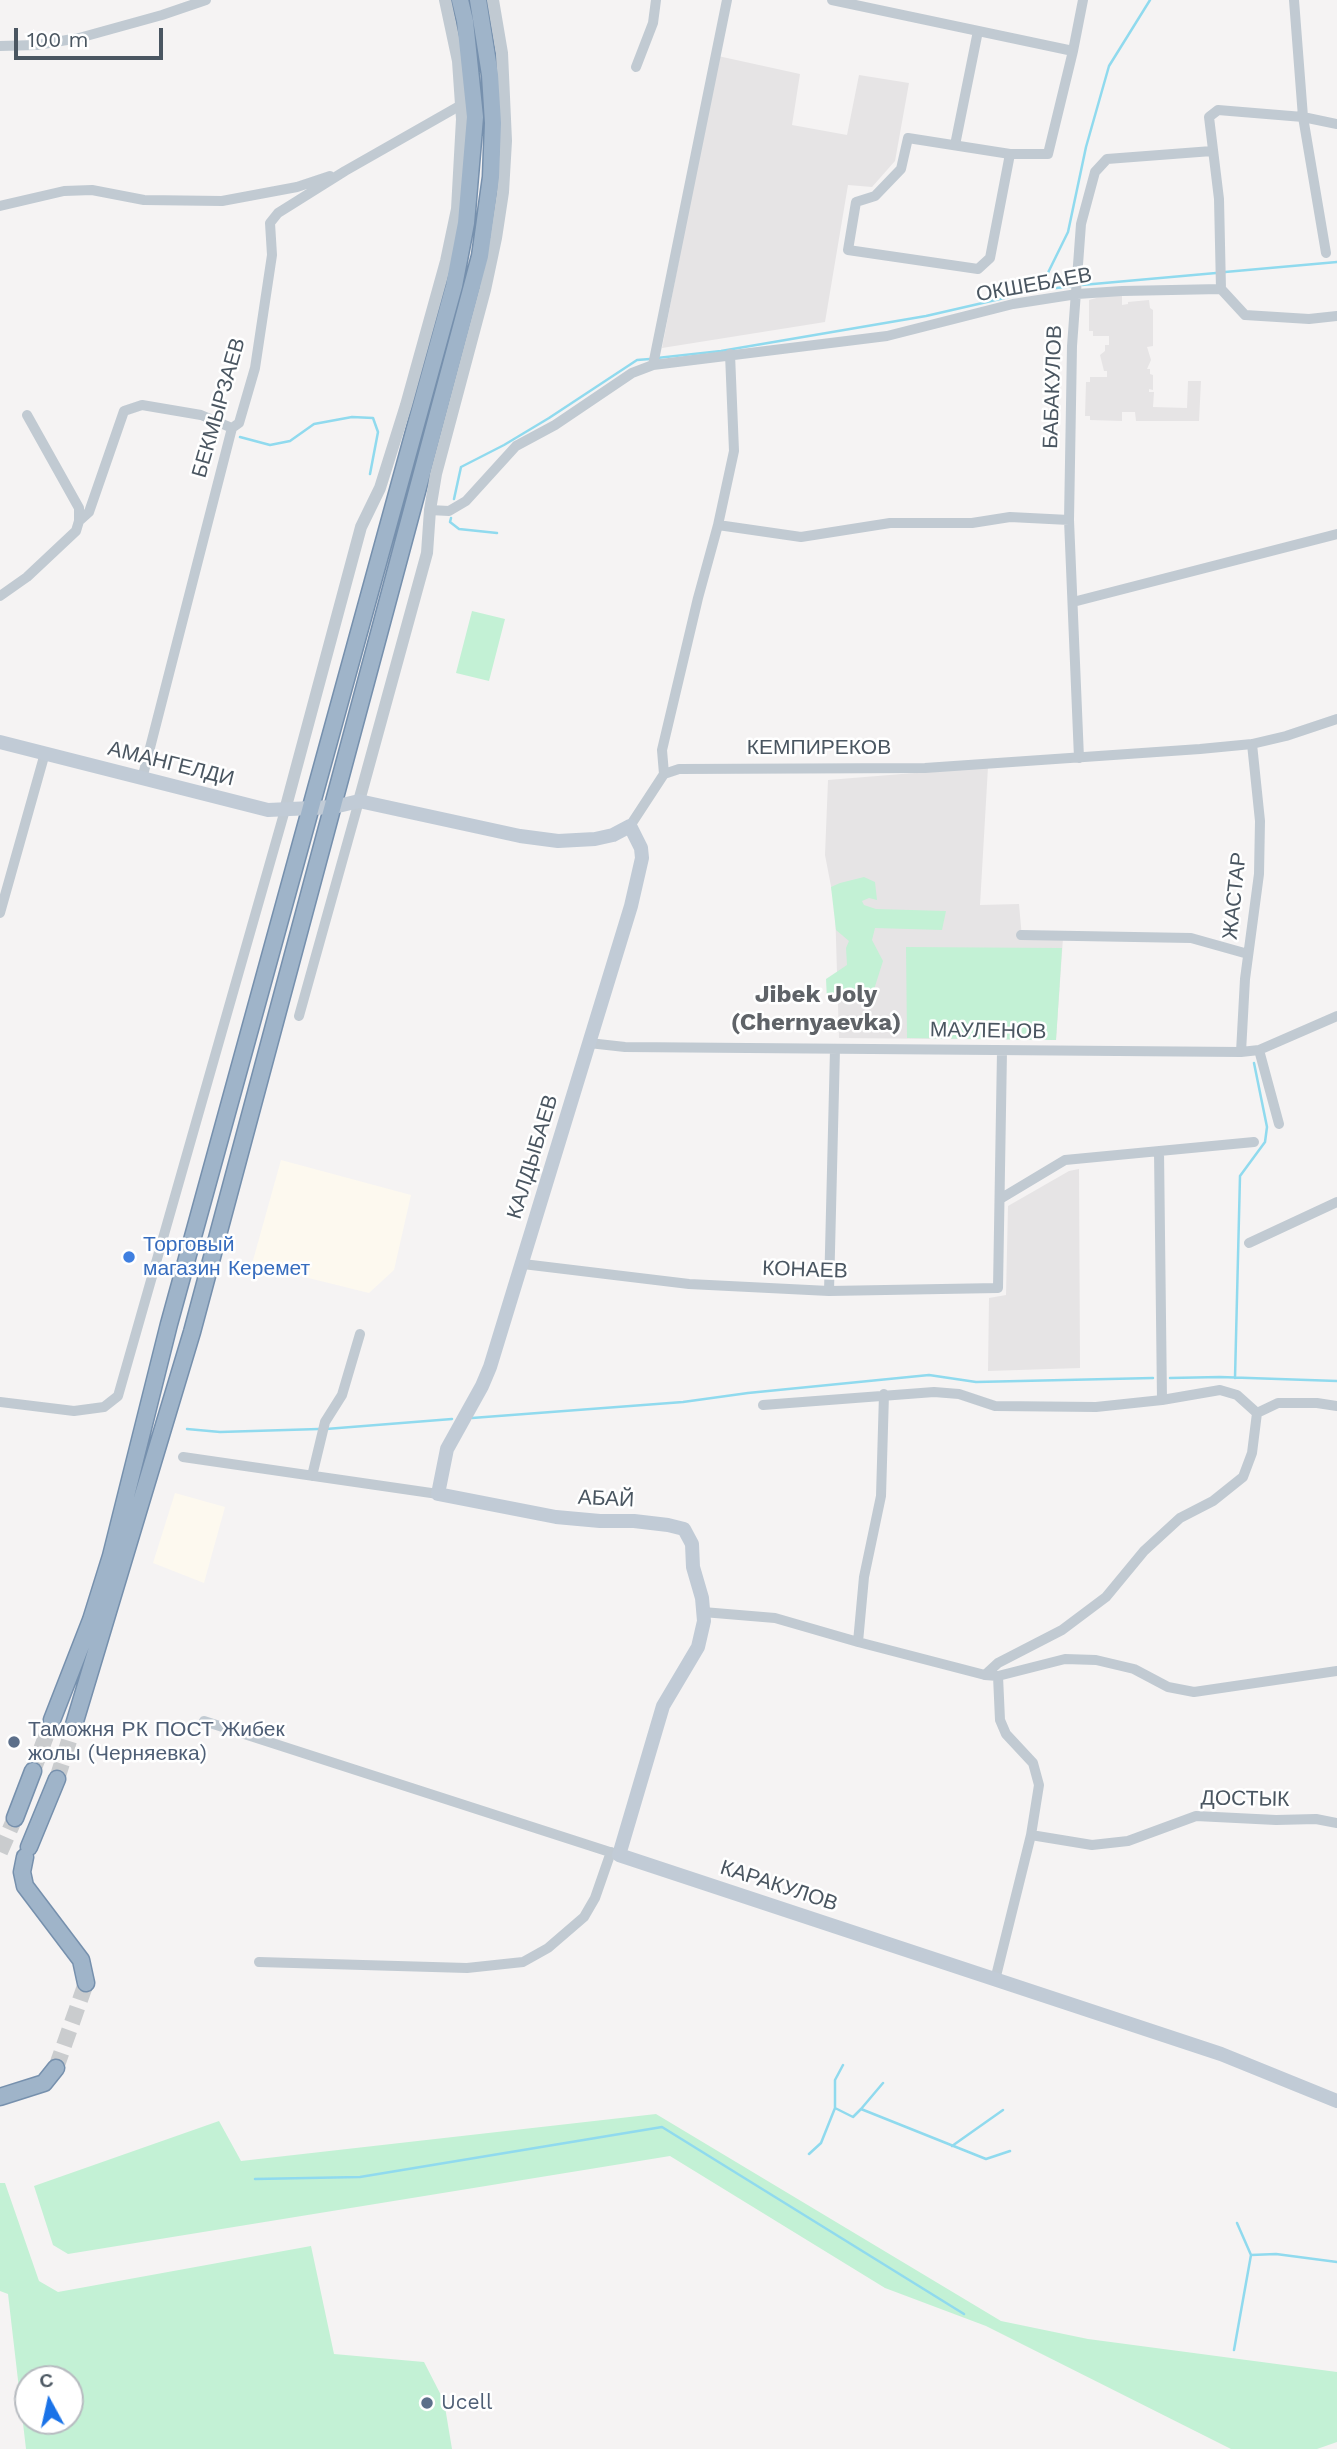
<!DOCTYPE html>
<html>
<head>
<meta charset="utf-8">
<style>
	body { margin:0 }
	#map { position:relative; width:1337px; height:2449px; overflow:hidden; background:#f5f3f3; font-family:"Work Sans",sans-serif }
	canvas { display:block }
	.north { position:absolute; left:14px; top:2365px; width:70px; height:70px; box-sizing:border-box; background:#fff; border:2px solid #b7bbc0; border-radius:50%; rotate:352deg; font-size:19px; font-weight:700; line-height:28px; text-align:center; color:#4a5661 }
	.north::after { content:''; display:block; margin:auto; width:24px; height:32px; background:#1a73e8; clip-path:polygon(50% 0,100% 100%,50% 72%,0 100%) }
	.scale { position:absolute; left:14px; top:28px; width:149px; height:32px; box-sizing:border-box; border:4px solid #4a5661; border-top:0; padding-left:9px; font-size:21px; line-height:24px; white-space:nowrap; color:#4a5661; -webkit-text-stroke:5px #fff; paint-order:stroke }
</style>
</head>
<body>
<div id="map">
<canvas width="1337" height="2449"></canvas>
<div class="north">С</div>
<div class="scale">100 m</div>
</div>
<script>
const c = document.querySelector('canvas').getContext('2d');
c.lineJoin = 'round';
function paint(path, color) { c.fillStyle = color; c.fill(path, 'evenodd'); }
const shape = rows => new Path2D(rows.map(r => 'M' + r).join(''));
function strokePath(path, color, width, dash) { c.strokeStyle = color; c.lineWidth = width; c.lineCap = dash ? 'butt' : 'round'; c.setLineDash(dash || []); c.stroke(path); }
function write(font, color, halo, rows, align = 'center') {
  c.font = font + ' "Work Sans",sans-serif'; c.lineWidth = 5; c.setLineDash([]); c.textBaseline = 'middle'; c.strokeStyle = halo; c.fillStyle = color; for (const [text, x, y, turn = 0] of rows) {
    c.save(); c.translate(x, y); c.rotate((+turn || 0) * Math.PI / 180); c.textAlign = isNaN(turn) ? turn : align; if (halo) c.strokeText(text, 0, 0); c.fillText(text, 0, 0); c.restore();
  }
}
paint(shape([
	[281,1160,411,1195,394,1270,369,1293,252,1264],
	[175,1493,225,1507,204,1583,153,1563]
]), '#fdf9ef');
paint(shape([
	[718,56,800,74,792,125,847,135,859,75,909,83,895,161,872,187,848,185,825,322,662,348],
	[1122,291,1122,305,1128,304,1128,302,1149,300,1150,308,1153,310,1153,346,1147,347,1151,360,1147,369,1150,369,1150,374,1153,375,1153,390,1149,389,1149,392,1154,392,1153,407,1187,408,1188,381,1201,381,1199,421,1136,421,1135,412,1122,412,1122,421,1090,420,1090,416,1085,416,1086,382,1090,382,1090,377,1107,377,1107,371,1104,371,1100,355,1105,351,1105,345,1109,345,1109,336,1093,336,1093,331,1089,331,1089,300],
	[988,767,980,905,1019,904,1022,938,1063,938,1056,1040,839,1038,835,907,825,855,828,780],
	[1079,1169,1080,1368,988,1371,989,1298,1006,1295,1008,1206,1069,1171]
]), '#e6e4e5');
paint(shape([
	[472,611,505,619,489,681,456,673],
	[864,877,875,882,877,900,869,898,862,901,864,905,876,909,946,911,942,930,875,928,872,940,883,961,871,999,827,1000,826,979,847,965,846,948,849,941,836,930,831,887,840,883],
	[906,947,1062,948,1056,1040,907,1038],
	[656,2114,1001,2321,1088,2339,1337,2372,1337,2442,1317,2449,1231,2449,986,2326,885,2288,670,2156,68,2254,53,2245,34,2186,219,2121,241,2161],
	[0,2183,5,2183,39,2281,58,2292,311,2246,334,2354,424,2362,444,2401,452,2449,26,2449,8,2294,0,2291],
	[28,2379,70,2379,70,2421,28,2421]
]), '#c3f1d5');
strokePath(shape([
	[1225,272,1337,262],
	[1082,285,1216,273],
	[1040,289,1068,232,1086,147,1109,66,1150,0],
	[657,358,721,351,926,316,1039,290,1074,286],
	[240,437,270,445,290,441,314,424,352,417,373,418,378,432,370,474],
	[454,499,461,467,504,445,549,418,637,360,650,359],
	[451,518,450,522,459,529,497,533],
	[1170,1378,1220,1377,1337,1381],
	[1235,1378,1240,1176,1265,1142,1267,1127,1254,1063],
	[472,1418,683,1402,748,1393,929,1375,976,1382,1153,1378],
	[187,1429,220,1432,319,1429],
	[326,1429,452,1419],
	[835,2108,835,2080,843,2065],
	[861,2109,883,2083],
	[952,2146,1003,2110],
	[809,2154,821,2143,835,2108,853,2117,861,2109,986,2159,1010,2151],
	[255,2179,360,2177,662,2127,964,2314],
	[1237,2223,1251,2255],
	[1234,2350,1251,2255,1276,2254,1337,2262]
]), '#90daee', 2.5);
strokePath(shape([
	[33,1771,52,1720],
	[57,1779,73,1728],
	[0,1852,15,1818],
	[56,2068,86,1983]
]), '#caccce', 16, [16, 8]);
const trunk = shape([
	[52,1720,91,1620,111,1556,169,1324,454,286,466,223,475,117,465,21,460,0],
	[73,1728,192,1332,480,256,491,177,493,123,490,75,478,0],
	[15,1818,33,1771],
	[29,1847,57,1779],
	[25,1857,22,1872,25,1886,81,1960,86,1983],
	[0,2097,44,2083,56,2068]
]);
strokePath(trunk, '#7690ad', 19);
strokePath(shape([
	[832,0,1073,51],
	[1294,0,1303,117,1326,253],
	[0,46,37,45,79,38,162,15,206,0],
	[636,67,653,23,656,0],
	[955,145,978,31],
	[1010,154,990,258,978,269,848,250,856,202,875,196,901,169,908,138,1010,154,1048,154,1073,51,1083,0],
	[0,206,64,191,92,190,144,200,222,201,297,187,330,176],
	[1221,289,1219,199,1209,117,1218,110,1303,117,1337,124],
	[653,365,727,0],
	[430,510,449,511,466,501,516,446,555,425,632,373,653,365,887,336,1013,304,1077,294,1122,291,1221,289,1245,315,1309,319,1337,316],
	[79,521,89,512,124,411,142,405,201,415,232,428],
	[718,525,801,537,890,523,972,523,1010,517,1069,520],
	[0,596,27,577,76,531,79,521,79,508,27,415],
	[1073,602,1337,534],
	[1079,758,1069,520,1072,346,1081,224,1095,172,1107,159,1212,151],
	[664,774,662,750,698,598,718,525,734,451,730,354],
	[142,779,232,428,239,423,255,368,272,255,270,223,278,213,345,171,461,105],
	[630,826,664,774,679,769,925,768,1200,749,1252,744,1286,736,1337,719],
	[0,913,45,753],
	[1021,935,1191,938,1248,954],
	[299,1016,359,801],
	[589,1043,625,1047,1241,1052,1259,1050,1337,1016],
	[1259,1050,1279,1124],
	[1241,1052,1245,979,1259,874,1260,821,1252,744],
	[1159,1151,1162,1400],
	[1000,1199,1065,1160,1254,1142],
	[1249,1243,1337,1202],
	[523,1264,689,1284,829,1291,998,1288,1002,1051],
	[829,1291,835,1049],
	[0,1402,74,1411,104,1407,118,1396,285,810],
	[763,1405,934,1392,959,1394,995,1406,1096,1407,1162,1400,1220,1390,1237,1395,1257,1413,1278,1403,1317,1403,1337,1406],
	[183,1457,438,1494],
	[312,1476,325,1422,342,1395,360,1334],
	[703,1612,775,1618,858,1642,985,1675,998,1676,1065,1659,1096,1660,1134,1669,1168,1687,1194,1692,1337,1671],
	[858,1642,864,1577,881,1496,884,1394],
	[985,1675,998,1663,1062,1630,1106,1597,1144,1551,1180,1518,1213,1501,1243,1477,1252,1453,1257,1413],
	[204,1721,619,1855],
	[1031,1835,1092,1845,1128,1841,1196,1816,1276,1820,1316,1819,1337,1823],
	[259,1962,467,1968,523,1962,548,1948,584,1917,595,1898,611,1852],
	[995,1980,1031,1835,1039,1785,1033,1763,1006,1734,1000,1720,998,1676]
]), '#c1cad2', 10);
strokePath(shape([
	[359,801,427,553,430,510,436,474,485,290,496,238,503,192,506,141,502,53,493,0],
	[285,810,361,527,380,488,406,405,446,261,457,209,462,119,458,61,445,0]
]), '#c1cad2', 12);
strokePath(shape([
	[0,742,268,810,334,807,359,801,520,836,558,841,595,839,613,835,630,826,641,848,642,858,631,906,490,1367,482,1386,447,1449,438,1494,556,1517,600,1521,634,1521,668,1525,684,1529,692,1544,693,1567,702,1598,704,1621,698,1647,663,1706,619,1855,1221,2054,1337,2101]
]), '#c1cbd6', 14);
strokePath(trunk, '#9fb4c9', 16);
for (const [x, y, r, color] of [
	[129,1257,7,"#3f7fe0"],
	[14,1742,7,"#5c6f8a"],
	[427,2403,7,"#5c6f8a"]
]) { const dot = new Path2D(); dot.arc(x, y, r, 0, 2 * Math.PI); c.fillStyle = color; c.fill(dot); strokePath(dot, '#fff', 2.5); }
write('21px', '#4a5661', '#fff', [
	["ОКШЕБАЕВ",1034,285,-10],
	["БАБАКУЛОВ",1053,387,-88],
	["БЕКМЫРЗАЕВ",219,408,-74],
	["КЕМПИРЕКОВ",819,748],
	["АМАНГЕЛДИ",171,764,14],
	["ЖАСТАР",1235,896,-84],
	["МАУЛЕНОВ",988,1031,1],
	["КАЛДЫБАЕВ",533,1157,-73],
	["КОНАЕВ",805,1270,2],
	["АБАЙ",606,1499,3],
	["ДОСТЫК",1245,1799,1],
	["КАРАКУЛОВ",779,1886,18]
]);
write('21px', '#366cbe', '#fff', [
	["Торговый",143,1245],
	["магазин Керемет",143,1269]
], 'left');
write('21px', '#4e5e75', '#fff', [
	["Таможня РК ПОСТ Жибек",28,1730],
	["жолы (Черняевка)",28,1754],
	["Ucell",441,2403]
], 'left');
write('bold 24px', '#5f6368', '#fff', [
	["Jibek Joly",816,995],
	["(Chernyaevka)",816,1023]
]);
</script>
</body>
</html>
